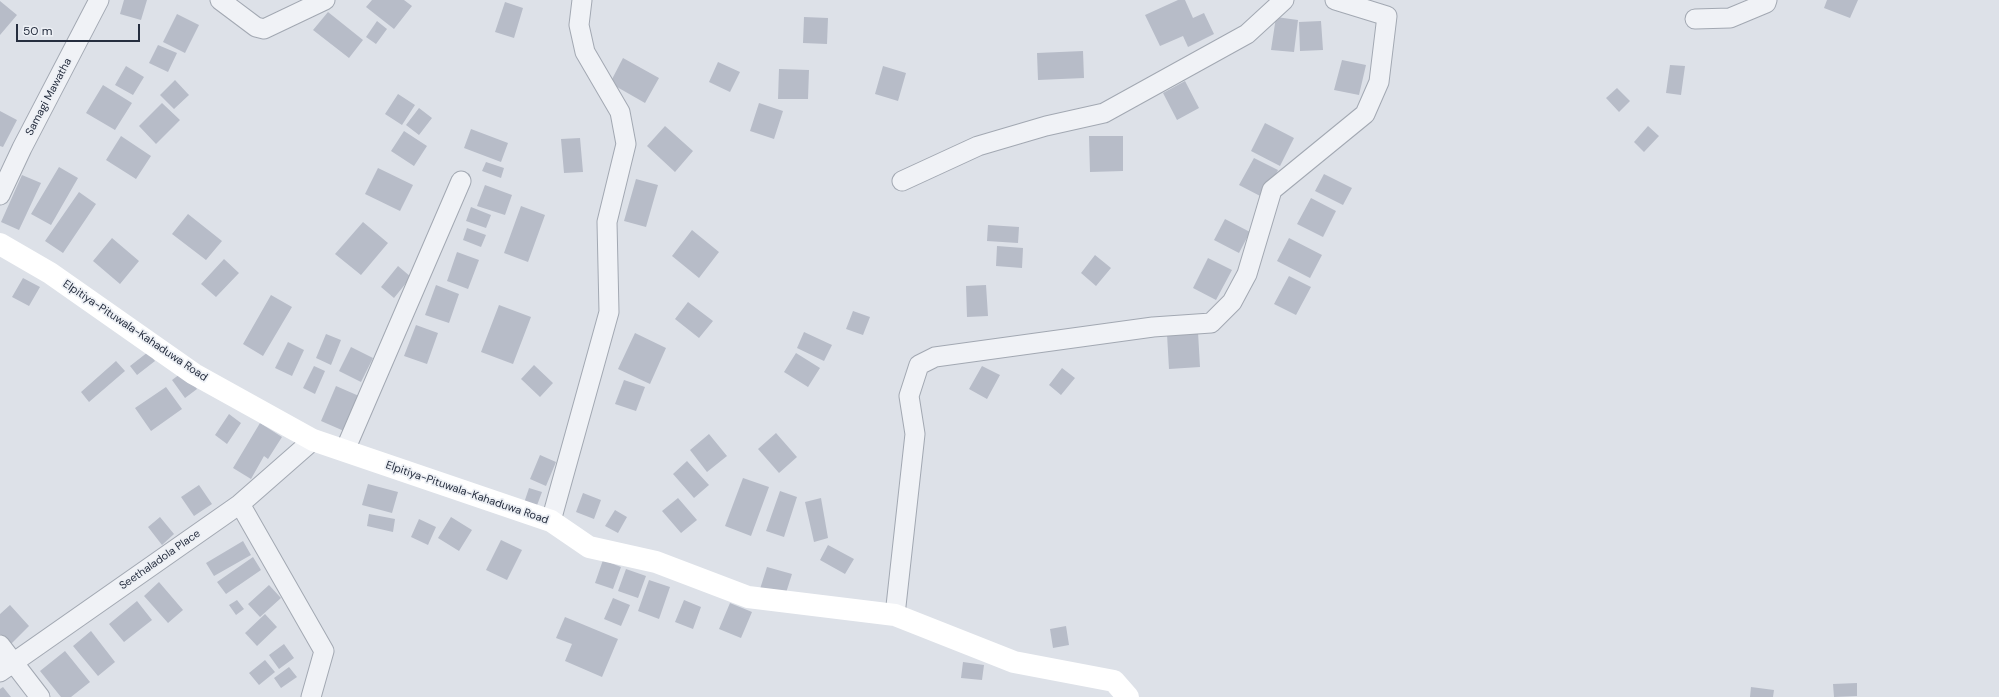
<!DOCTYPE html>
<html>
<head>
<meta charset="utf-8">
<style>
	body { margin:0 }
	#map { position:relative; width:1999px; height:697px; overflow:hidden; background:#dde1e8; font-family:"DM Sans",sans-serif }
	canvas { display:block }
	.scale { position:absolute; left:16px; top:24px; width:124px; height:18px; box-sizing:border-box; border:2px solid #262e3f; border-top:0; padding-left:5px; font-size:12px; line-height:14px; white-space:nowrap; color:#262e3f; -webkit-text-stroke:3px #edf0f5; paint-order:stroke }
</style>
</head>
<body>
<div id="map">
<canvas width="1999" height="697"></canvas>
<div class="scale">50 m</div>
</div>
<script>
const c = document.querySelector('canvas').getContext('2d');
c.lineJoin = 'round';
function paint(path, color) { c.fillStyle = color; c.fill(path, 'evenodd'); }
const shape = rows => new Path2D(rows.map(r => 'M' + r).join(''));
function strokePath(path, color, width, dash) { c.strokeStyle = color; c.lineWidth = width; c.lineCap = dash ? 'butt' : 'round'; c.setLineDash(dash || []); c.stroke(path); }
function write(font, color, halo, rows, align = 'center') {
  c.font = font + ' "DM Sans",sans-serif'; c.lineWidth = 3.5; c.setLineDash([]); c.textBaseline = 'middle'; c.strokeStyle = halo; c.fillStyle = color; for (const [text, x, y, turn = 0] of rows) {
    c.save(); c.translate(x, y); c.rotate((+turn || 0) * Math.PI / 180); c.textAlign = isNaN(turn) ? turn : align; if (halo) c.strokeText(text, 0, 0); c.fillText(text, 0, 0); c.restore();
  }
}
paint(shape([
	[124,0,147,0,141,20,120,14],
	[372,0,404,0,412,6,394,29,366,7],
	[1178,0,1185,0,1193,18,1204,13,1214,34,1188,47,1183,36,1160,46,1145,15],
	[1827,0,1858,0,1850,18,1824,8],
	[0,1,17,15,0,35],
	[505,2,523,8,514,38,495,32],
	[328,12,363,40,349,58,313,30],
	[177,14,199,25,185,53,163,42],
	[804,17,828,18,827,44,803,43],
	[1276,17,1298,20,1294,52,1271,50],
	[377,21,387,29,376,44,366,37],
	[1321,21,1323,50,1300,51,1299,22],
	[158,45,177,53,168,72,149,63],
	[1083,51,1084,78,1038,80,1037,53],
	[623,58,659,78,645,103,610,83],
	[1342,60,1366,65,1359,95,1334,90],
	[718,62,740,72,730,92,709,82],
	[1670,65,1685,66,1681,95,1666,93],
	[126,66,144,77,133,95,115,85],
	[883,66,906,73,898,101,875,94],
	[779,69,809,70,808,99,778,99],
	[175,80,189,95,174,109,160,95],
	[1185,81,1199,108,1177,120,1163,93],
	[103,85,132,103,115,130,86,113],
	[1617,88,1630,101,1619,112,1606,98],
	[398,94,415,105,402,125,385,114],
	[162,103,180,120,156,144,139,126],
	[759,103,783,111,774,139,750,131],
	[419,108,432,118,419,135,406,125],
	[0,111,17,120,3,147,0,146],
	[1265,123,1294,138,1280,166,1251,151],
	[665,126,693,151,675,172,647,146],
	[1648,126,1659,136,1644,152,1634,142],
	[471,129,508,143,501,162,464,148],
	[404,131,427,146,414,166,391,151],
	[121,136,151,156,136,179,106,160],
	[1089,136,1123,136,1123,171,1090,172],
	[580,138,583,172,564,173,561,139],
	[1254,158,1278,170,1264,198,1239,185],
	[486,162,504,168,501,178,482,171],
	[59,167,78,178,51,225,31,214],
	[378,168,413,185,400,211,365,194],
	[1324,174,1352,188,1343,205,1315,191],
	[22,175,41,183,19,230,1,222],
	[636,179,658,185,646,227,624,221],
	[485,185,512,195,505,215,477,206],
	[79,192,96,204,63,253,45,241],
	[1311,198,1336,211,1323,237,1297,224],
	[521,206,545,215,528,262,504,253],
	[471,207,491,215,486,228,466,221],
	[188,214,222,241,206,260,172,234],
	[1225,219,1250,232,1239,253,1214,240],
	[363,222,388,243,361,275,335,254],
	[988,225,1019,227,1018,243,987,241],
	[467,228,486,235,481,247,463,240],
	[692,230,719,252,699,278,672,256],
	[112,238,139,261,120,284,93,261],
	[1289,238,1322,255,1310,278,1277,261],
	[997,246,1023,248,1022,268,996,266],
	[457,252,479,260,468,289,447,281],
	[1095,255,1111,268,1096,286,1081,273],
	[1208,258,1232,270,1216,300,1193,288],
	[224,259,239,273,216,297,201,284],
	[398,266,411,277,394,298,381,287],
	[1289,276,1311,287,1296,315,1274,304],
	[23,278,40,287,29,306,12,297],
	[436,285,459,294,449,323,425,315],
	[986,285,988,316,967,317,966,286],
	[271,295,292,307,263,356,243,344],
	[688,302,713,321,699,338,675,319],
	[499,305,531,317,513,364,481,352],
	[853,311,870,317,863,335,846,329],
	[416,325,438,333,427,364,404,356],
	[804,332,832,345,824,361,797,348],
	[1198,332,1200,367,1169,369,1167,334],
	[635,333,666,348,650,384,618,369],
	[326,334,341,340,331,365,316,358],
	[288,342,304,350,292,376,275,368],
	[351,347,373,358,361,382,339,371],
	[148,352,155,361,137,375,130,366],
	[796,353,820,368,808,387,784,372],
	[116,361,125,371,89,402,81,392],
	[534,365,553,383,540,397,521,379],
	[314,366,325,371,315,394,303,388],
	[982,366,1000,375,987,399,969,389],
	[1062,368,1075,378,1061,395,1049,385],
	[184,371,197,389,185,398,172,380],
	[624,380,645,387,636,411,615,404],
	[336,386,359,396,344,431,321,421],
	[166,387,182,409,151,431,135,408],
	[229,414,241,423,227,444,215,435],
	[260,423,282,437,268,459,264,456,251,479,233,468],
	[776,433,797,457,779,473,758,449],
	[709,434,727,456,707,472,690,450],
	[540,455,556,462,546,486,530,479],
	[687,461,709,485,694,498,673,474],
	[743,478,769,487,751,536,725,526],
	[368,484,398,492,392,513,362,505],
	[199,485,212,504,194,516,181,497],
	[529,488,542,492,536,508,524,503],
	[780,491,797,497,784,537,766,531],
	[583,493,601,500,594,519,576,512],
	[678,498,697,520,681,533,662,511],
	[821,498,828,538,814,542,805,502],
	[615,510,627,517,618,533,605,526],
	[369,514,395,519,393,532,367,526],
	[160,517,174,534,162,545,148,527],
	[451,517,472,530,459,551,438,538],
	[419,519,436,527,428,545,411,537],
	[501,540,522,550,507,580,486,570],
	[243,541,251,555,214,576,206,563],
	[828,545,854,559,845,574,820,560],
	[253,557,261,570,226,594,217,582],
	[603,560,621,567,613,589,595,583],
	[767,567,792,574,785,596,760,589],
	[626,569,646,576,638,598,618,591],
	[649,580,670,587,659,619,638,611],
	[159,582,183,610,168,623,144,596],
	[269,585,281,598,260,617,248,604],
	[613,598,630,605,621,626,604,619],
	[237,600,244,609,236,615,229,605],
	[684,600,701,607,693,629,675,622],
	[137,601,152,620,124,642,109,624],
	[730,603,752,612,741,638,719,629],
	[10,605,29,626,10,645,0,634,0,614],
	[265,614,277,627,257,646,245,633],
	[565,617,618,639,602,677,565,661,572,644,556,638],
	[1066,626,1069,645,1053,648,1050,629],
	[91,631,115,662,98,676,73,646],
	[284,644,294,658,279,669,269,655],
	[65,651,90,682,71,697,61,697,40,671],
	[265,660,275,672,259,685,249,673],
	[963,662,984,665,982,680,961,678],
	[289,667,297,677,281,688,274,678],
	[1857,683,1857,696,1834,697,1833,684],
	[3,687,11,697,0,697,0,689],
	[1751,687,1774,690,1773,697,1750,697]
]), '#b7bcc8');
const street = shape([
	[220,0,256,27,264,29,325,0],
	[1695,19,1730,18,1766,3,1767,0],
	[902,181,978,146,1046,126,1104,113,1247,34,1284,0],
	[0,195,22,148,99,0],
	[345,450,461,181],
	[240,504,324,651,311,697],
	[551,521,609,312,607,222,626,144,620,112,585,52,579,25,582,0],
	[895,615,915,434,909,396,919,365,935,357,1153,327,1211,323,1232,302,1247,274,1272,190,1365,114,1379,82,1387,16,1335,0],
	[0,645,40,697],
	[0,672,240,504,313,440]
]);
strokePath(street, '#a2a8b2', 21);
strokePath(street, '#f0f2f6', 19);
strokePath(shape([
	[0,244,50,273,194,374,313,440,551,521,589,547,656,562,748,597,895,615,1014,662,1114,681,1128,697]
]), '#fff', 22);
write('11px', '#262e3f', '#edf0f5', [
	["Samagi Mawatha",49,97,-62],
	["Elpitiya-Pituwala-Kahaduwa Road",135,331,34],
	["Elpitiya-Pituwala-Kahaduwa Road",467,493,19],
	["Seethaladola Place",160,560,-35]
]);
</script>
</body>
</html>
